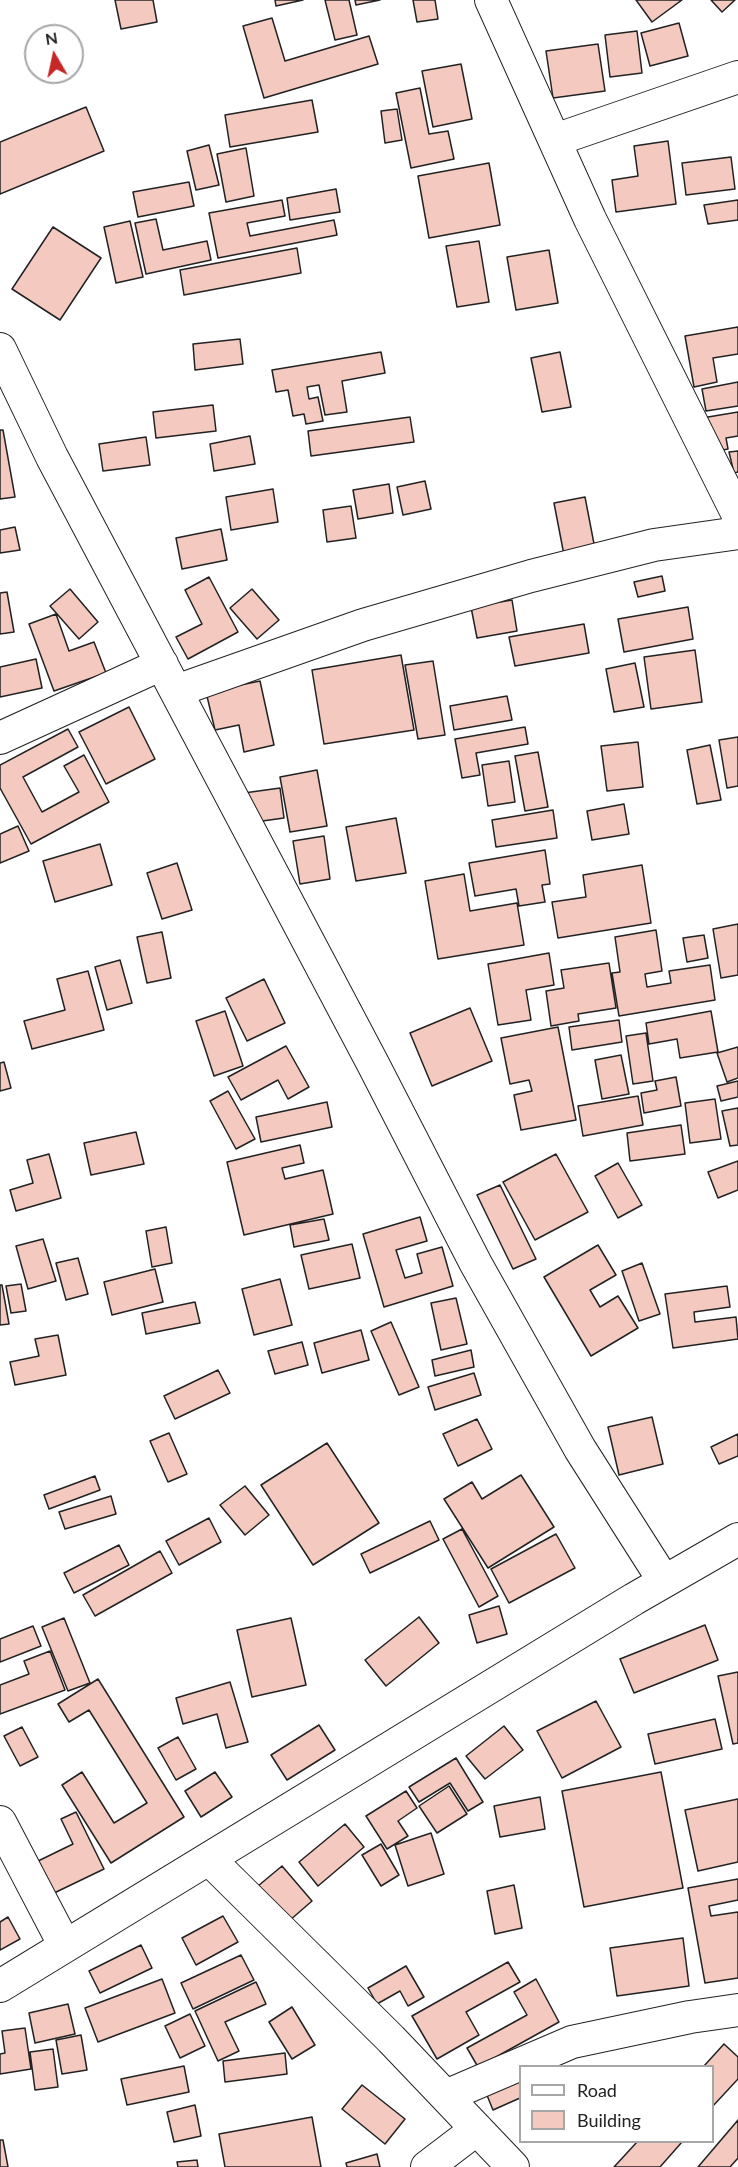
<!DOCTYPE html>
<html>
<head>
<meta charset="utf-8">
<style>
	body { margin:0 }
	#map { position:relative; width:738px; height:2167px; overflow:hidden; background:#fff; font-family:Lato,sans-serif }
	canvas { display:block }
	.legend { position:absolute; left:519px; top:2065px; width:195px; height:78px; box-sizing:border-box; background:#fff; border:2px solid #a7a7a7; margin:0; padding:8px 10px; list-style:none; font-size:18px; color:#222 }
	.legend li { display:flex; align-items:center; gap:12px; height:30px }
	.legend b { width:30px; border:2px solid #a7a7a7 }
	.north { position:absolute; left:24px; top:24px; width:60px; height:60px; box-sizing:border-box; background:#fff; border:2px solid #a7a7a7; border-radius:50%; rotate:351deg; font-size:16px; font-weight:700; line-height:24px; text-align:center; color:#222 }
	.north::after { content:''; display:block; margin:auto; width:21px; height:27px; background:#c62828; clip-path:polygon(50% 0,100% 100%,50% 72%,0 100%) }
</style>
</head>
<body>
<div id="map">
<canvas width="738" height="2167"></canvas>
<ul class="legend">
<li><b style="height:8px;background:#fff"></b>Road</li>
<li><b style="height:16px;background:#f3c9c0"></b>Building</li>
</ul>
<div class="north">N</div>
</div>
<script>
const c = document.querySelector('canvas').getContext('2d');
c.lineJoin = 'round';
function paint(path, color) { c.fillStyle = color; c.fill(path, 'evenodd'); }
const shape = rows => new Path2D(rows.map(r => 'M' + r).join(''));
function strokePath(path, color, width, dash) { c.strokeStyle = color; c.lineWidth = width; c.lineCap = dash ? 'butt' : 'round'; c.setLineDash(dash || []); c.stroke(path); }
const building = shape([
	[115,0,153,0,157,22,121,29,115,0],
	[275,0,303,0,276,6,275,0],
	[325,0,349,0,357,35,335,40,325,0],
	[355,0,380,0,356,5,355,0],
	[413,0,435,0,438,19,417,22,413,0],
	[636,0,682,0,652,22,636,0],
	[711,0,735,0,722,12,711,0],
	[272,18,285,61,369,36,378,64,264,98,243,26,272,18],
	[679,23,688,56,650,66,641,33,679,23],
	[637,31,642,73,610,77,605,35,637,31],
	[598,44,605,91,553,98,546,51,598,44],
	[461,64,472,119,433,127,422,71,461,64],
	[420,88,429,134,448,131,454,159,411,168,396,93,420,88],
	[312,100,318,132,230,147,225,115,312,100],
	[86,107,104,151,0,194,0,142,86,107],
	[397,109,402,140,385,143,381,111,397,109],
	[668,141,676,204,616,212,612,180,638,176,634,146,668,141],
	[209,145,219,185,196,190,187,151,209,145],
	[246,148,254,196,226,202,217,154,246,148],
	[731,157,735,189,686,195,682,163,731,157],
	[489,163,500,225,429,238,418,176,489,163],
	[189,182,194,206,138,217,133,192,189,182],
	[336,189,340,212,290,220,287,198,336,189],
	[282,200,285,216,247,223,250,236,334,220,337,235,218,258,209,213,282,200],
	[738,200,738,220,708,224,704,205,738,200],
	[156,219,163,250,207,241,211,260,146,274,135,223,156,219],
	[130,221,143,277,116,283,104,227,130,221],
	[53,227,101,258,60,320,12,289,53,227],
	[479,241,489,302,457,307,446,246,479,241],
	[297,248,301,273,184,295,180,270,297,248],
	[549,250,558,303,516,310,507,257,549,250],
	[738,327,738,354,713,358,717,382,694,387,685,336,738,327],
	[240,339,243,364,195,370,193,344,240,339],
	[381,352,385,373,342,381,347,412,325,415,319,385,307,387,309,399,318,397,323,421,306,424,304,414,293,416,288,390,276,392,272,370,381,352],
	[560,352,571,407,542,412,531,358,560,352],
	[738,382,738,406,706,411,702,389,738,382],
	[213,405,216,431,156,438,153,412,213,405],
	[738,412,738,436,726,438,728,449,702,454,696,419,738,412],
	[410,417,414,442,311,456,308,431,410,417],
	[0,430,3,430,15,497,0,499,0,430],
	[250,436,255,464,214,471,210,444,250,436],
	[146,437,150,465,103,471,99,444,146,437],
	[738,451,738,472,734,473,729,452,738,451],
	[425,481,431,509,403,515,397,487,425,481],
	[389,484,393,513,358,519,353,490,389,484],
	[273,489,278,522,231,530,226,497,273,489],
	[585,497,595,549,564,555,554,503,585,497],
	[351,506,356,538,327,542,323,510,351,506],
	[15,527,20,550,0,553,0,530,15,527],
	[221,529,227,560,182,569,176,538,221,529],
	[662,576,665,591,638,597,634,582,662,576],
	[209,577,238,632,188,659,176,637,202,624,185,590,209,577],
	[70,589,98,622,79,639,50,606,70,589],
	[252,589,279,620,257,639,230,608,252,589],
	[7,592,14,632,0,634,0,593,7,592],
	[512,600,517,631,477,638,471,607,512,600],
	[688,607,693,639,624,652,618,619,688,607],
	[56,614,69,651,94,642,106,673,54,691,29,624,56,614],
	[584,624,589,653,515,666,509,637,584,624],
	[695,650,702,702,651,709,644,657,695,650],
	[401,655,414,730,324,744,312,670,401,655],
	[36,659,42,688,0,697,0,667,36,659],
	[433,661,445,735,418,739,405,665,433,661],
	[635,663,644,707,614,712,606,669,635,663],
	[260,681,274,745,244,752,239,725,215,730,206,692,260,681],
	[507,696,512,720,454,730,450,706,507,696],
	[129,707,155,759,106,784,79,732,129,707],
	[525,727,528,744,476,753,480,775,462,778,455,739,525,727],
	[68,729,78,747,23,777,42,812,79,792,64,766,84,755,109,802,31,844,0,788,0,765,68,729],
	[738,737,738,786,727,788,719,740,738,737],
	[638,742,643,787,607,791,601,746,638,742],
	[710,745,721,800,697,804,687,750,710,745],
	[538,752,548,807,525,811,515,756,538,752],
	[509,761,515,802,488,806,482,765,509,761],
	[317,770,327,826,290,832,280,777,317,770],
	[280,788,284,818,248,823,244,793,280,788],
	[624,804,629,834,592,840,587,811,624,804],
	[553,810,557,838,496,847,492,820,553,810],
	[396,818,406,873,356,881,346,827,396,818],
	[18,826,29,851,0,863,0,834,18,826],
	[324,836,330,879,300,884,293,841,324,836],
	[100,844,112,885,55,902,43,861,100,844],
	[545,850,550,884,542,885,545,902,519,906,516,889,475,896,469,863,545,850],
	[177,863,192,910,162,919,147,873,177,863],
	[642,865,651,923,558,938,552,902,586,897,583,875,642,865],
	[464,874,470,911,517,903,524,945,438,959,425,881,464,874],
	[738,924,738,975,721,978,713,929,738,924],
	[656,930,662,971,645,974,647,987,671,983,669,971,710,965,715,1000,619,1016,612,973,620,972,615,937,656,930],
	[162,932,171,978,147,983,137,937,162,932],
	[704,935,708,958,687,962,683,938,704,935],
	[549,953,554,985,526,990,531,1020,498,1025,488,964,549,953],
	[120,960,132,1003,107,1010,95,967,120,960],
	[609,963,616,1008,578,1014,579,1021,551,1026,546,991,564,988,561,970,609,963],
	[88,971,104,1030,32,1049,24,1021,65,1010,57,979,88,971],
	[264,979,285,1023,247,1041,226,998,264,979],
	[470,1008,492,1061,432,1086,410,1033,470,1008],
	[225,1011,243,1066,214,1076,196,1021,225,1011],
	[711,1011,718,1052,680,1058,677,1039,649,1044,646,1023,711,1011],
	[619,1020,622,1042,572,1050,569,1027,619,1020],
	[558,1027,576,1120,521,1130,514,1095,532,1091,529,1080,510,1084,501,1038,558,1027],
	[646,1033,653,1081,633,1084,626,1036,646,1033],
	[286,1046,309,1087,288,1099,278,1080,241,1100,228,1077,286,1046],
	[738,1047,738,1078,727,1082,717,1053,738,1047],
	[621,1055,629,1094,602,1099,595,1060,621,1055],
	[4,1062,11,1088,0,1091,0,1063,4,1062],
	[676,1077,681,1106,644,1113,641,1093,657,1090,655,1081,676,1077],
	[738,1081,738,1097,721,1101,717,1086,738,1081],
	[228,1091,255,1139,236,1149,210,1101,228,1091],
	[638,1096,643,1125,583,1136,578,1106,638,1096],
	[715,1099,721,1139,690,1143,685,1103,715,1099],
	[327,1102,332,1127,261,1142,256,1117,327,1102],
	[738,1108,738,1145,730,1146,722,1111,738,1108],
	[681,1125,685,1154,630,1161,627,1133,681,1125],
	[136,1132,144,1164,91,1175,84,1143,136,1132],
	[300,1145,304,1163,282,1168,285,1179,323,1170,333,1214,244,1235,227,1162,300,1145],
	[49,1154,61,1198,16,1211,10,1190,33,1183,27,1160,49,1154],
	[556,1154,588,1212,535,1240,503,1182,556,1154],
	[738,1161,738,1190,718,1198,708,1172,738,1161],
	[618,1163,642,1205,618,1218,595,1176,618,1163],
	[500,1185,536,1259,513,1269,477,1195,500,1185],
	[420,1217,427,1241,396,1250,405,1278,422,1273,417,1254,442,1247,453,1286,384,1307,363,1234,420,1217],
	[324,1219,329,1240,294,1247,290,1225,324,1219],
	[166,1227,172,1263,152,1267,146,1231,166,1227],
	[43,1239,56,1281,28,1289,16,1246,43,1239],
	[352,1244,360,1278,309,1289,301,1255,352,1244],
	[598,1245,616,1275,590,1290,600,1307,618,1296,638,1328,591,1356,544,1277,598,1245],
	[78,1258,88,1294,66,1300,56,1263,78,1258],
	[642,1263,660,1314,639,1321,622,1271,642,1263],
	[155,1269,163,1302,112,1315,104,1282,155,1269],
	[280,1279,292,1325,254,1335,242,1289,280,1279],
	[21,1284,26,1311,11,1313,6,1286,21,1284],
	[0,1285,2,1285,9,1324,0,1325,0,1285],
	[727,1286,730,1307,694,1312,695,1322,736,1317,738,1339,673,1348,665,1294,727,1286],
	[456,1298,467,1344,441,1350,431,1303,456,1298],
	[195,1302,200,1323,146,1334,142,1313,195,1302],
	[391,1322,419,1387,399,1395,371,1331,391,1322],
	[361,1330,369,1360,322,1373,314,1343,361,1330],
	[58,1335,66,1375,15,1385,10,1362,39,1356,35,1339,58,1335],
	[302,1342,308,1365,275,1374,268,1351,302,1342],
	[471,1350,474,1367,435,1376,432,1360,471,1350],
	[218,1370,230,1393,175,1419,164,1396,218,1370],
	[474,1373,481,1395,435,1410,428,1387,474,1373],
	[652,1417,663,1464,619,1475,608,1427,652,1417],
	[477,1419,492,1449,458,1466,443,1434,477,1419],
	[169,1433,187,1474,168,1482,150,1441,169,1433],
	[738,1434,738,1456,719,1464,711,1447,738,1434],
	[327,1443,379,1523,313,1565,261,1485,327,1443],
	[521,1475,554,1527,488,1568,444,1499,472,1482,482,1499,521,1475],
	[95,1476,100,1490,49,1509,44,1495,95,1476],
	[245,1486,269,1515,245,1535,220,1505,245,1486],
	[111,1496,116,1514,65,1529,59,1512,111,1496],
	[209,1518,221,1542,179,1565,166,1541,209,1518],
	[430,1521,439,1540,370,1573,361,1554,430,1521],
	[462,1529,498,1596,479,1607,443,1539,462,1529],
	[556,1534,575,1568,509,1603,491,1569,556,1534],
	[119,1545,129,1565,74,1593,64,1573,119,1545],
	[160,1551,172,1573,95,1616,83,1595,160,1551],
	[499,1606,507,1634,477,1643,469,1615,499,1606],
	[419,1617,439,1643,386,1686,365,1660,419,1617],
	[64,1618,90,1683,68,1691,42,1627,64,1618],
	[291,1618,306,1685,252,1697,237,1630,291,1618],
	[705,1625,718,1660,634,1693,620,1659,705,1625],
	[33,1626,41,1646,0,1662,0,1639,33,1626],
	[50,1651,65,1690,0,1714,0,1685,29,1674,24,1661,50,1651],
	[738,1672,738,1743,733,1744,718,1676,738,1672],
	[98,1679,184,1817,111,1863,62,1785,82,1772,114,1823,147,1803,89,1710,69,1722,58,1704,98,1679],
	[230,1682,248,1742,226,1748,217,1714,183,1724,176,1698,230,1682],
	[596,1701,621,1747,562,1778,537,1731,596,1701],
	[715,1719,722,1749,655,1764,648,1734,715,1719],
	[319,1725,335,1750,287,1780,271,1755,319,1725],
	[504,1726,523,1750,485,1779,466,1756,504,1726],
	[22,1727,38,1757,20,1766,4,1736,22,1727],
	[178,1737,196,1769,176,1780,158,1748,178,1737],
	[456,1758,483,1802,468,1811,450,1783,419,1802,409,1787,456,1758],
	[215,1772,232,1797,201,1817,185,1791,215,1772],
	[661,1772,683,1888,584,1907,562,1791,661,1772],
	[449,1786,467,1814,437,1833,419,1806,449,1786],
	[406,1791,417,1808,398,1821,408,1836,387,1849,366,1816,406,1791],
	[540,1797,545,1829,500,1837,494,1806,540,1797],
	[738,1799,738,1862,698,1871,685,1810,738,1799],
	[76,1812,104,1869,50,1895,34,1863,73,1844,61,1819,76,1812],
	[345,1824,364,1847,318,1886,299,1862,345,1824],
	[431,1833,444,1874,408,1886,395,1845,431,1833],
	[381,1844,399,1875,381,1886,362,1855,381,1844],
	[282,1866,312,1901,289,1921,258,1886,282,1866],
	[738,1879,738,1900,709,1906,711,1916,738,1912,738,1978,705,1983,688,1888,738,1879],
	[514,1885,522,1928,495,1934,487,1891,514,1885],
	[223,1916,238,1942,196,1965,182,1938,223,1916],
	[8,1917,20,1939,0,1950,0,1922,8,1917],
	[683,1938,689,1986,617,1996,610,1948,683,1938],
	[141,1945,152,1968,100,1993,89,1971,141,1945],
	[241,1955,254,1980,193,2009,181,1983,241,1955],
	[508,1962,520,1982,466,2012,479,2035,437,2059,412,2016,508,1962],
	[406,1966,424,1997,408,2006,400,1991,377,2004,368,1988,406,1966],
	[162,1979,175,2013,98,2042,85,2008,162,1979],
	[536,1979,559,2022,478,2067,467,2048,527,2015,514,1992,536,1979],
	[256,1982,266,2004,225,2022,239,2051,218,2061,195,2011,256,1982],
	[68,2004,75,2034,35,2043,29,2013,68,2004],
	[292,2007,315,2045,292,2059,269,2022,292,2007],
	[190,2014,205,2046,180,2058,165,2026,190,2014],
	[25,2028,31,2069,0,2074,0,2054,5,2053,2,2031,25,2028],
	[81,2035,87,2070,62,2074,56,2040,81,2035],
	[724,2044,738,2057,738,2079,712,2107,712,2066,704,2066,724,2044],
	[53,2049,58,2087,35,2090,30,2052,53,2049],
	[285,2053,287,2074,225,2082,223,2061,285,2053],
	[184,2066,189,2092,127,2105,121,2079,184,2066],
	[520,2078,520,2098,493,2110,484,2088,520,2078],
	[362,2085,405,2119,385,2144,342,2109,362,2085],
	[195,2105,201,2136,174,2142,167,2112,195,2105],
	[312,2117,321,2167,225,2167,219,2134,312,2117],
	[738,2120,738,2158,730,2167,698,2167,738,2120],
	[0,2140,3,2140,8,2167,0,2167,0,2140],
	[637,2142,682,2142,660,2167,614,2167,637,2142],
	[377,2154,380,2167,347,2167,346,2163,377,2154],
	[197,2160,198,2167,178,2167,177,2162,197,2160]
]);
paint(building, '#f3c9c0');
strokePath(building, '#222', 1.5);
const minor = shape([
	[491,0,590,219,738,515],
	[555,140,738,77],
	[0,349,52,457,372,1062,476,1264,580,1449,664,1581],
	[176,691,363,625,531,576,654,545,738,533],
	[0,738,162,664],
	[0,1822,65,1946],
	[209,1859,391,2039,513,2167],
	[0,1986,634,1599,738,1539],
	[446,2096,572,2042,690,2017,738,2010],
	[427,2167,477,2129]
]);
strokePath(minor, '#222', 34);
strokePath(minor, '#fff', 32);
</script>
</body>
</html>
